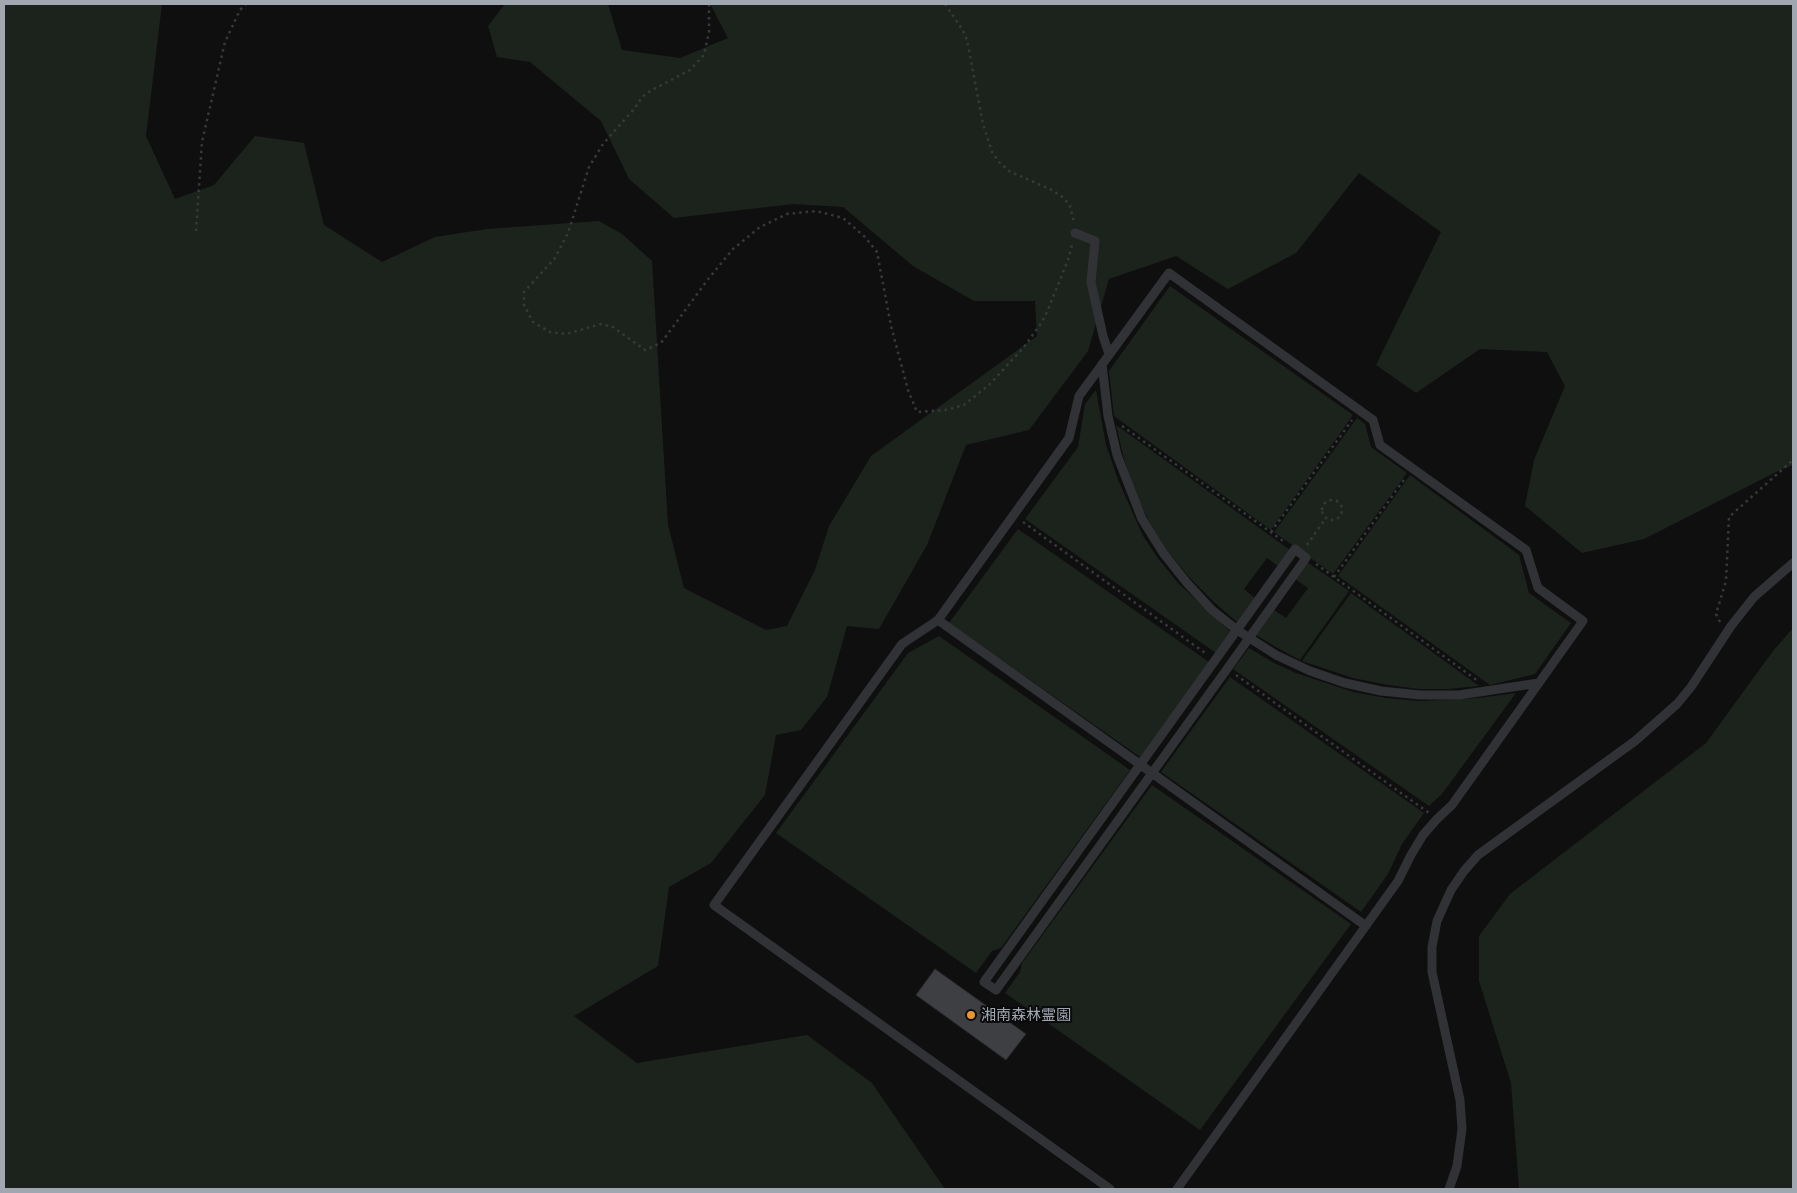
<!DOCTYPE html>
<html>
<head>
<meta charset="utf-8">
<style>
	body { margin:0 }
	#map { position:relative; width:1797px; height:1193px; overflow:hidden; background:#0f0f10; font-family:"Exo 2",sans-serif }
	canvas { display:block }
	.frame { position:absolute; inset:0; border:5px solid #a1a7b1; pointer-events:none }
</style>
</head>
<body>
<div id="map">
<canvas width="1797" height="1193"></canvas>
<div class="frame"></div>
</div>
<script>
const c = document.querySelector('canvas').getContext('2d');
c.lineJoin = 'round';
function paint(path, color) { c.fillStyle = color; c.fill(path, 'evenodd'); }
const shape = rows => new Path2D(rows.map(r => 'M' + r).join(''));
function strokePath(path, color, width, dash) { c.strokeStyle = color; c.lineWidth = width; c.lineCap = dash ? 'butt' : 'round'; c.setLineDash(dash || []); c.stroke(path); }
function write(font, color, halo, rows, align = 'center') {
  c.font = font + ' "Exo 2","Noto Sans JP",sans-serif'; c.lineWidth = 4; c.setLineDash([]); c.textBaseline = 'middle'; c.strokeStyle = halo; c.fillStyle = color; for (const [text, x, y, turn = 0] of rows) {
    c.save(); c.translate(x, y); c.rotate((+turn || 0) * Math.PI / 180); c.textAlign = isNaN(turn) ? turn : align; if (halo) c.strokeText(text, 0, 0); c.fillText(text, 0, 0); c.restore();
  }
}
paint(shape([
	[4,4,162,4,146,136,175,199,214,185,255,136,304,143,324,225,382,262,435,237,487,229,599,221,622,234,652,261,668,525,684,588,766,630,787,626,815,570,829,526,871,456,1037,336,1035,301,974,301,913,266,843,207,793,204,674,218,629,179,601,121,530,62,497,57,488,26,505,4,608,4,622,50,680,58,728,38,710,4,1793,4,1793,465,1780,470,1644,539,1582,553,1525,506,1534,460,1565,386,1547,352,1480,349,1416,393,1376,365,1441,232,1359,173,1296,253,1228,289,1176,256,1109,279,1088,351,1029,430,966,445,927,545,879,629,847,626,827,697,801,730,776,735,765,795,711,863,669,887,658,966,574,1016,637,1063,807,1035,872,1083,945,1189,4,1189],
	[1170,286,1353,415,1271,530,1114,416,1109,371],
	[1096,390,1106,445,1118,480,1143,536,1157,557,1178,583,1231,632,1216,653,1025,519,1078,447,1085,404],
	[1357,418,1365,424,1371,447,1407,473,1333,574,1274,532],
	[1116,425,1290,550,1278,566,1267,558,1244,589,1255,598,1237,622,1214,602,1190,578,1169,553,1151,525,1137,497,1124,459],
	[1410,475,1519,555,1529,593,1571,623,1535,674,1490,685,1338,576],
	[1018,529,1209,662,1140,757,949,623],
	[1307,562,1349,591,1300,660,1276,647,1256,635,1274,610,1286,618,1308,588,1295,579],
	[1351,593,1479,686,1448,689,1419,689,1388,685,1353,678,1302,661],
	[1793,628,1793,1189,1519,1189,1511,1083,1479,981,1479,936,1510,894,1706,743,1773,651],
	[939,636,1130,770,1001,948,992,951,976,973,776,833,908,653],
	[1249,648,1274,663,1296,673,1353,692,1386,698,1419,701,1478,698,1516,693,1442,794,1429,806,1233,669],
	[1230,677,1424,813,1402,844,1388,874,1361,912,1161,772],
	[1152,785,1351,924,1200,1130,1005,993,1020,972,1022,963]
]), '#1c231c');
const building = shape([
	[935,969,1026,1034,1006,1060,916,995,935,969]
]);
paint(building, '#3e3f43');
strokePath(building, '#29292c', 1);
strokePath(shape([
	[709,4,709,32,704,55,690,70,652,90,642,97,635,108,603,144,589,167,568,233,555,258,524,292,524,305,533,322,550,332,566,334,601,324,613,327,645,350,661,343,709,278,733,249,760,227,787,214,816,211,843,218,865,237,877,252,891,326,908,390,917,412,946,410,964,405,990,384,1024,347,1042,322,1047,312,1068,260,1072,245],
	[945,4,962,29,967,40,983,124,992,152,999,162,1009,171,1052,190,1064,198,1070,206,1074,222],
	[196,231,202,142,225,42,240,10,246,4],
	[1122,426,1286,543],
	'1322 510a10 10 0 1 1 20 0a10 10 0 1 1-20 0Z',
	[1023,522,1205,653],
	[1271,532,1352,420],
	[1307,545,1326,518],
	[1316,564,1478,681],
	[1334,577,1406,477],
	[1720,622,1716,614,1726,581,1729,517,1793,460],
	[1236,675,1429,813]
]), '#36393c', 2.5, [2.5, 4]);
strokePath(shape([
	[1075,233,1095,241,1091,282,1103,336,1109,354],
	[1102,364,1108,416,1117,455,1142,519,1164,554,1187,583,1212,610,1237,630,1276,655,1310,671,1345,683,1381,691,1420,695,1459,695,1539,683],
	[1295,549,1306,558,1227,669,996,990,984,982,1295,549],
	[938,620,1366,926],
	[1110,1189,714,905,902,644,938,620,1069,438,1079,396,1169,273,1373,420,1380,445,1526,550,1538,588,1583,621,1452,805,1437,819,1423,835,1411,855,1398,881,1177,1189],
	[1449,1189,1457,1166,1462,1129,1460,1100,1432,972,1432,947,1437,921,1451,890,1464,871,1478,855,1635,741,1677,704,1691,687,1731,626,1754,597,1793,563]
]), '#303235', 9);
for (const [x, y, r, color] of [
	[971,1015,5,"#ea962d"]
]) { const dot = new Path2D(); dot.arc(x, y, r, 0, 2 * Math.PI); c.fillStyle = color; c.fill(dot); strokePath(dot, '#0a0a0b', 2); }
write('15px', '#a1a7b1', '#0a0a0b', [
	["湘南森林霊園",981,1015]
], 'left');
</script>
</body>
</html>
